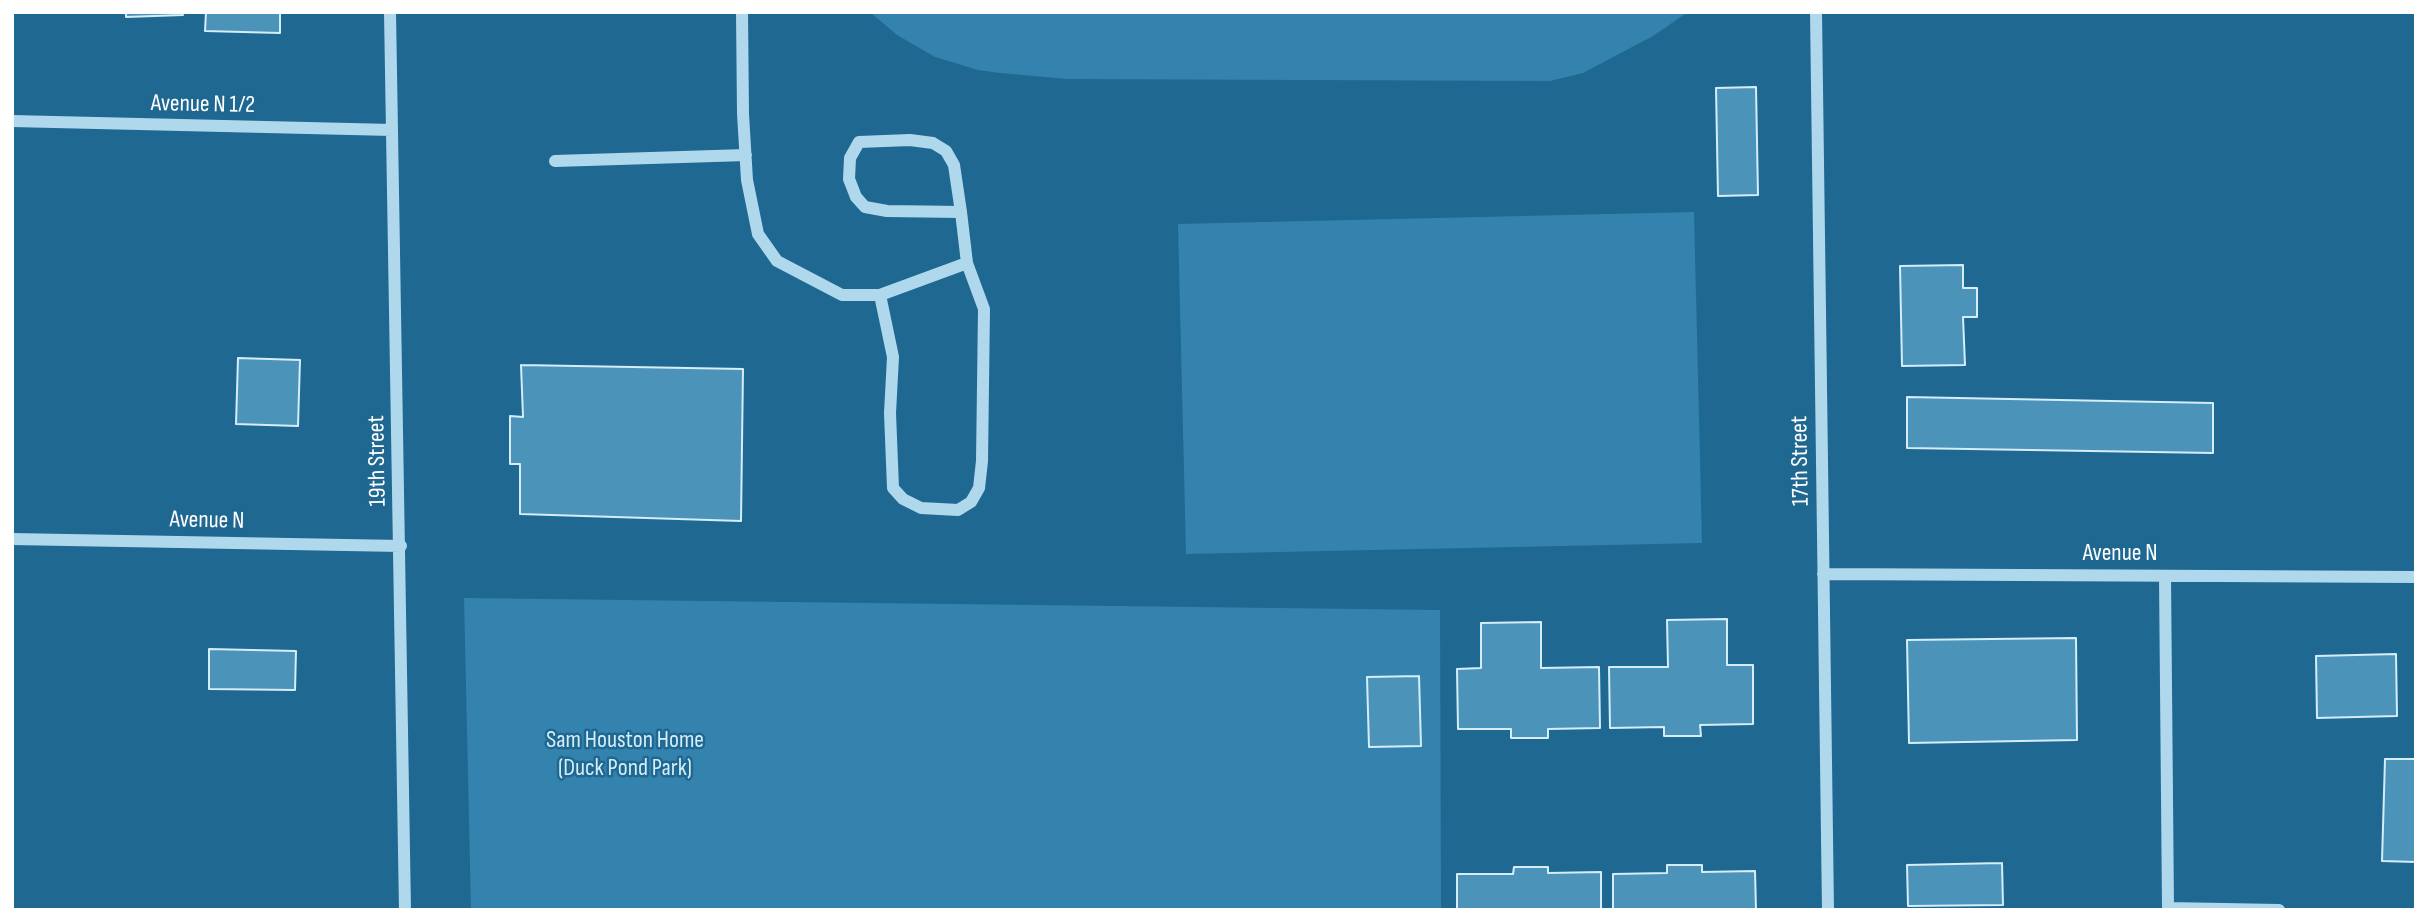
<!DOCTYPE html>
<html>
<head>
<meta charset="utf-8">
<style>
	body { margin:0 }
	#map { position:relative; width:2428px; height:922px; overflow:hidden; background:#1f6891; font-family:"Sofia Sans Condensed",sans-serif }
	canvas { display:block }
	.frame { position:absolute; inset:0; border:14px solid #fff; pointer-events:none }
</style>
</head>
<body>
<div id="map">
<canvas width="2428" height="922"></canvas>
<div class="frame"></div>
</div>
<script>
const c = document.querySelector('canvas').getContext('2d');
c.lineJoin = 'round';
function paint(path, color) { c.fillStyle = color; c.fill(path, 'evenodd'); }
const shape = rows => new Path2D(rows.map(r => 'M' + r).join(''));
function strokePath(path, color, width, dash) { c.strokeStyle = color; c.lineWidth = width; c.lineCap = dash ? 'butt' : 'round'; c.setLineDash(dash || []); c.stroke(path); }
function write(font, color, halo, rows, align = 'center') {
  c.font = font + ' "Sofia Sans Condensed",sans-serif'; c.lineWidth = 5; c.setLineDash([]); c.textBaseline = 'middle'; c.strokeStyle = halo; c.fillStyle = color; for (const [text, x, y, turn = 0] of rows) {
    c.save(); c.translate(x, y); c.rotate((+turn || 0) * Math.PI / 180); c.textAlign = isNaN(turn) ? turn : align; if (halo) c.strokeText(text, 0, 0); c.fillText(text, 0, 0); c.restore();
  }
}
paint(shape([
	[870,12,1688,12,1653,36,1583,73,1550,81,1067,79,1000,73,978,70,935,57,897,35],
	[1694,212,1702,543,1186,554,1178,224],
	[464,598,1440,610,1441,910,471,910]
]), '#3383ae');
const building = shape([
	[126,12,182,12,183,15,126,17,126,12],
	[206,12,280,12,280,33,205,31,206,12],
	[1756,87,1758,195,1718,196,1716,88,1756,87],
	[1963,265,1963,288,1977,288,1977,317,1963,317,1965,365,1902,366,1900,266,1963,265],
	[238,358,300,360,298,426,236,424,238,358],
	[521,365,743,369,741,521,520,514,520,464,510,464,510,416,523,417,521,365],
	[1907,397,2213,403,2213,453,1907,448,1907,397],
	[1727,619,1727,665,1753,665,1753,724,1700,725,1701,736,1664,736,1664,727,1610,728,1609,667,1668,667,1667,620,1727,619],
	[1541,622,1541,668,1599,667,1600,728,1548,729,1548,738,1511,738,1511,729,1458,729,1457,669,1481,668,1481,623,1541,622],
	[2076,638,2077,740,1909,743,1907,640,2076,638],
	[209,649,296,651,295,690,209,689,209,649],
	[2396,654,2397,716,2317,718,2316,656,2396,654],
	[1419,676,1421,746,1369,747,1367,677,1419,676],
	[2385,759,2416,759,2416,862,2382,861,2385,759],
	[2002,863,2003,905,1908,906,1907,865,2002,863],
	[1667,865,1702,865,1702,872,1755,871,1756,910,1613,910,1613,874,1667,873,1667,865],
	[1514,867,1548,867,1548,873,1601,872,1601,910,1457,910,1457,874,1513,874,1514,867]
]);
paint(building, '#4c93b9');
strokePath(building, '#d5edf9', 2);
strokePath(shape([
	[390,12,405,910],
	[742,12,743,114,747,180,758,234,777,261,842,295,880,295,967,263,961,212,954,165,946,151,933,143,910,140,859,142,850,158,849,179,856,197,865,207,887,211,961,212],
	[1816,12,1828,910],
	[12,121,392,130],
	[555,161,746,155],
	[880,295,893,357,890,413,893,488,903,499,921,508,958,510,971,502,979,488,982,461,984,309,967,263],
	[12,539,401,546],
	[1823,574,2416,577],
	[2165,576,2168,908,2279,910]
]), '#b0d8ed', 12);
write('24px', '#fff', '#1f6891', [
	["Avenue N 1/2",203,105,1],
	["19th Street",378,461,-91],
	["17th Street",1801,461,-91],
	["Avenue N",207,521,1],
	["Avenue N",2120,554]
]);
write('24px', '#d5edf9', '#1f6891', [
	["Sam Houston Home",625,741],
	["(Duck Pond Park)",625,769]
]);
</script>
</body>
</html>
